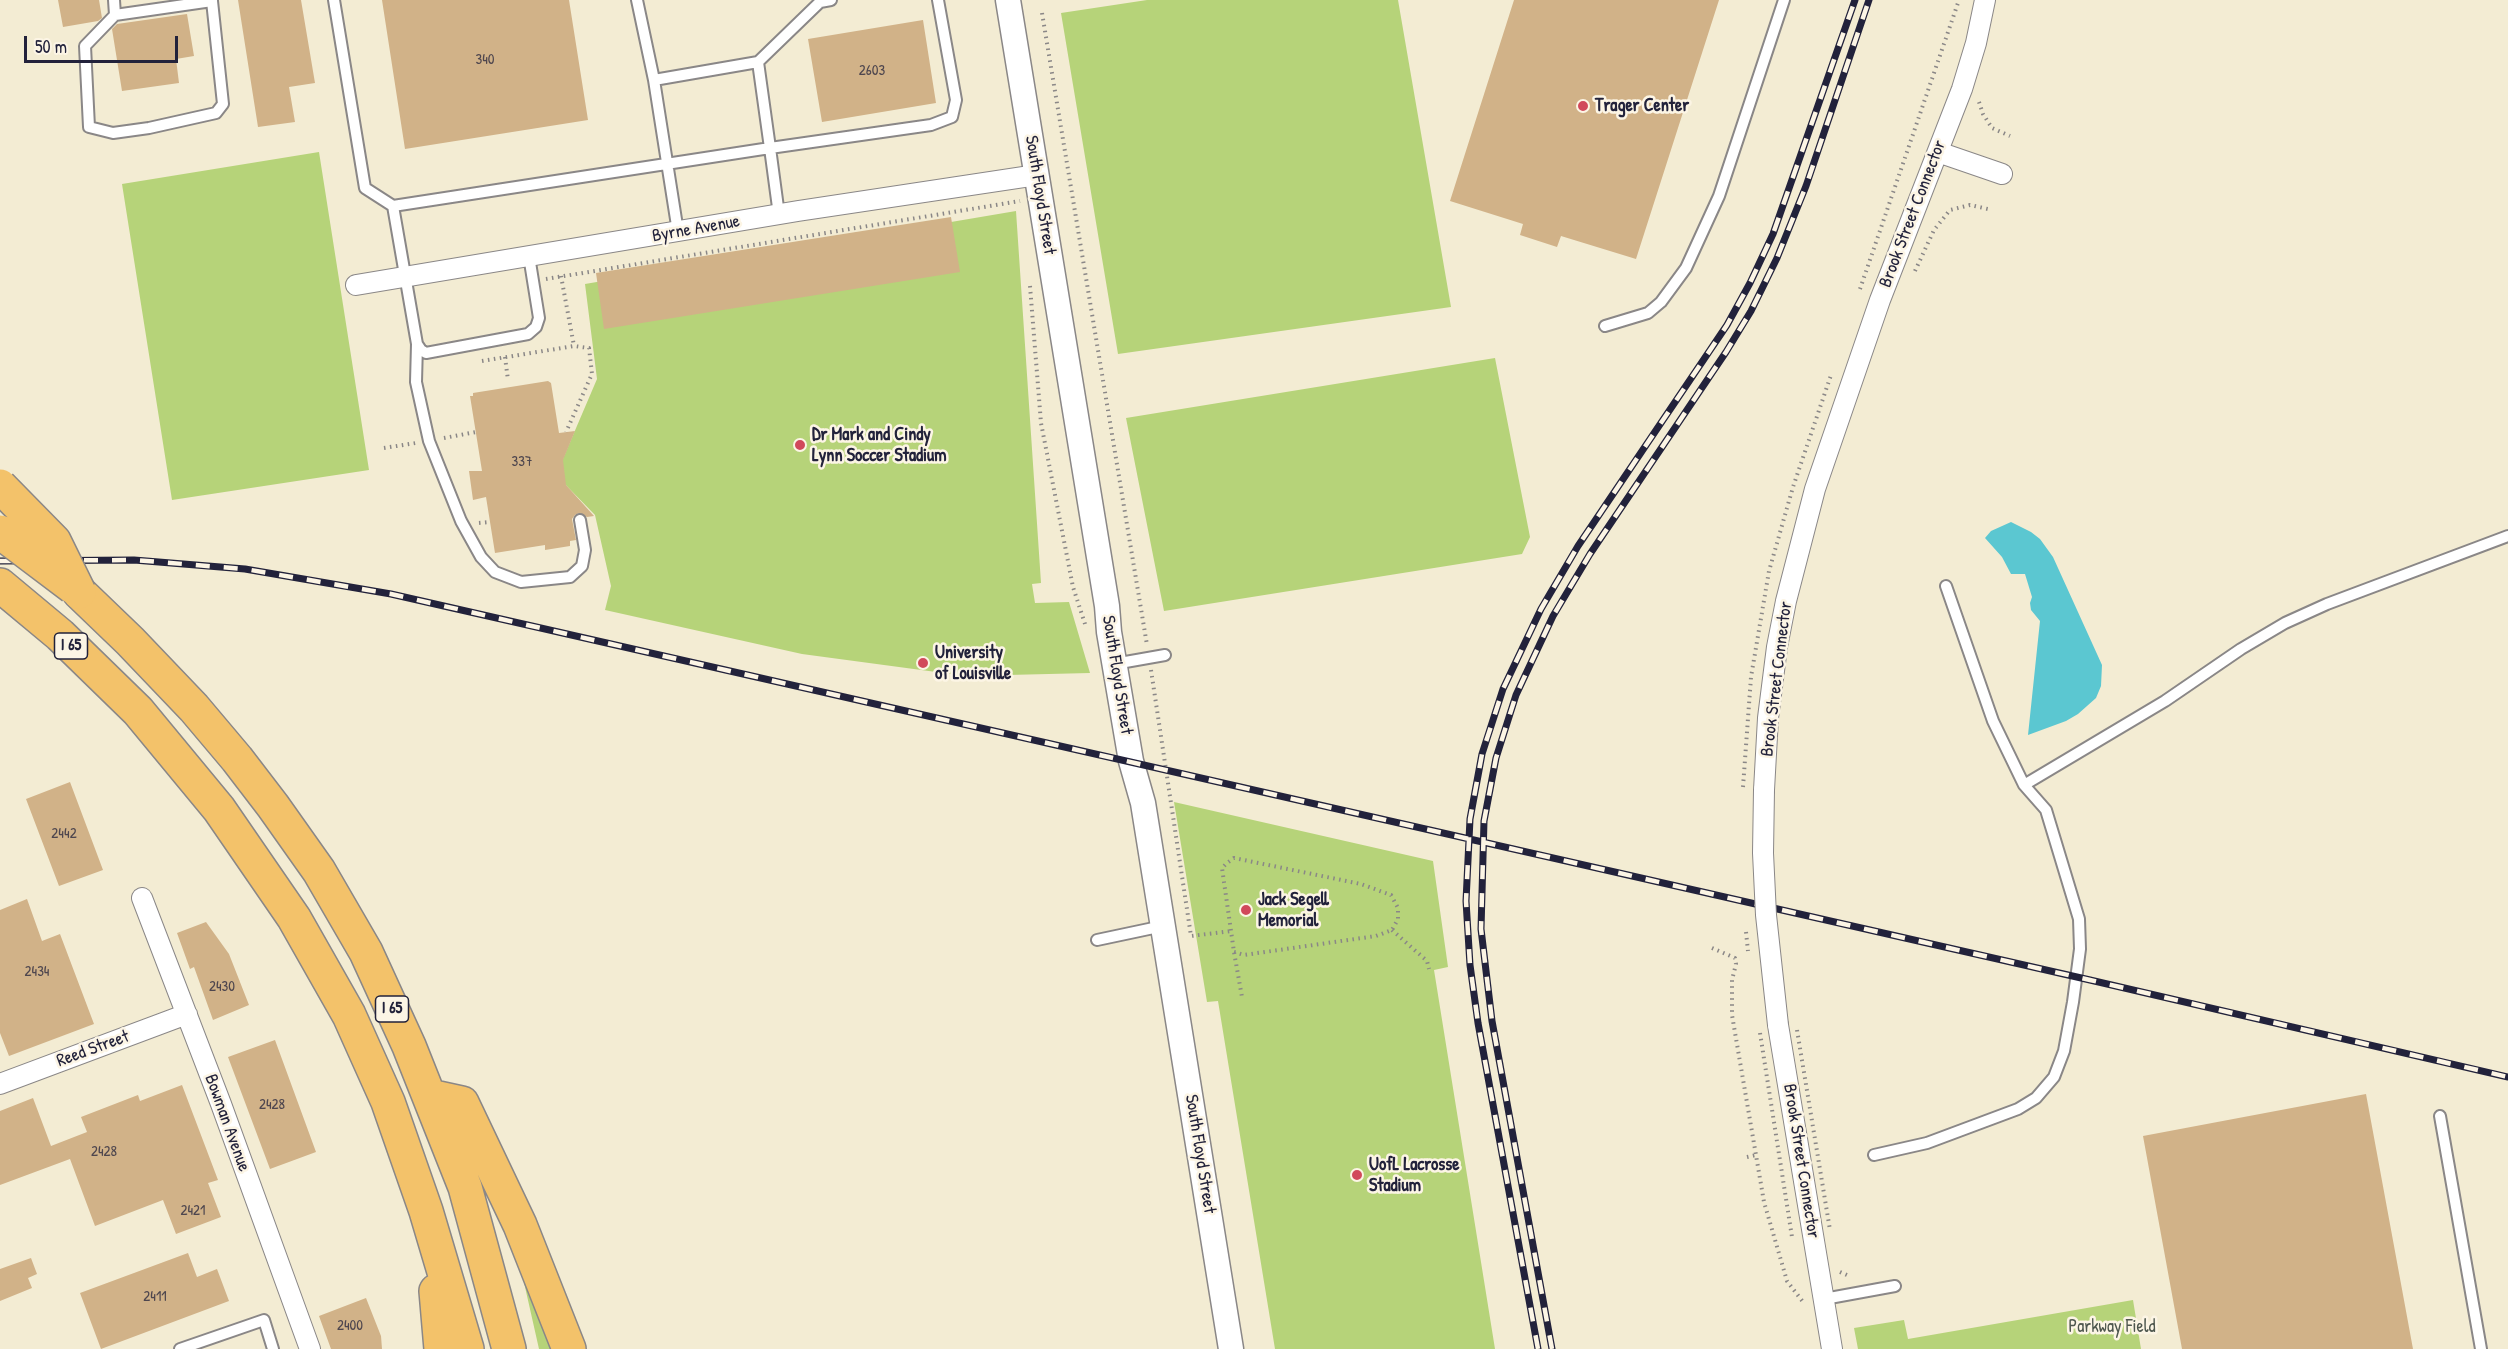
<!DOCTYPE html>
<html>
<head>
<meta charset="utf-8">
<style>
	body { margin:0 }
	#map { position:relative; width:2508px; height:1349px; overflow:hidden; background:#f3ecd3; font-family:"Patrick Hand",sans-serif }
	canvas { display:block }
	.scale { position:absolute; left:24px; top:36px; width:154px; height:27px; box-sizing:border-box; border:3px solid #22223b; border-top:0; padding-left:8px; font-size:18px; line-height:21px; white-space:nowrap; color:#22223b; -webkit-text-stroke:4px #fcf5e5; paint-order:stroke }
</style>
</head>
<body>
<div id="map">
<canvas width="2508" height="1349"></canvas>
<div class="scale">50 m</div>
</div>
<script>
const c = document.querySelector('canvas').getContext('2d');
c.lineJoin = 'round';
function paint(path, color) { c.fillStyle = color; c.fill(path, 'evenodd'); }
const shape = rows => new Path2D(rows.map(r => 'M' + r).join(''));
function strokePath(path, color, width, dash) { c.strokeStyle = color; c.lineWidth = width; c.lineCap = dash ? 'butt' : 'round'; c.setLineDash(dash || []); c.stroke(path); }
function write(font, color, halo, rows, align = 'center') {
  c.font = font + ' "Patrick Hand",sans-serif'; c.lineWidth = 5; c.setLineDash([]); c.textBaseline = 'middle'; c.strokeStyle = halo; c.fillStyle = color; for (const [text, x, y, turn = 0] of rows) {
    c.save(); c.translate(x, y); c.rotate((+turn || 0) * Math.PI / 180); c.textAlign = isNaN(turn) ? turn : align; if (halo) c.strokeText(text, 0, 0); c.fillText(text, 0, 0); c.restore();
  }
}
paint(shape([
	[1147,0,1398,0,1451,307,1118,354,1061,13],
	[319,152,369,470,172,500,122,184],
	[1016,211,1041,583,1032,584,1035,603,1069,602,1090,673,966,676,802,654,605,610,611,586,595,515,556,475,597,379,585,284],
	[1495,358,1530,537,1522,554,1164,611,1126,418],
	[1174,802,1433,861,1448,967,1434,970,1495,1349,1275,1349,1218,1001,1207,1002],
	[506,1219,560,1349,539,1349,523,1278],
	[2133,1300,2141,1349,1858,1349,1854,1328,1904,1320,1908,1339]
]), '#b6d379');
paint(shape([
	[2011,522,2031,532,2040,539,2053,557,2102,665,2101,686,2096,698,2078,714,2066,721,2028,735,2040,621,2031,610,2030,603,2032,597,2025,574,2011,574,2002,557,1985,538,1991,531]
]), '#5bc7d1');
paint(shape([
	[58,0,99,0,102,18,98,21,63,27],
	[238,0,301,0,315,83,289,87,295,122,258,127],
	[382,0,569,0,588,120,405,149],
	[1514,0,1719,0,1636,259,1561,236,1557,247,1520,235,1523,224,1450,201],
	[187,14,194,56,176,59,179,83,122,91,112,29,117,24],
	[923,20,936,103,822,122,808,39],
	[951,217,960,272,604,329,596,273],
	[548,381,551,383,559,433,575,431,563,460,566,485,594,516,587,517,579,513,575,515,572,519,576,540,570,541,570,546,545,550,545,545,495,553,486,497,473,500,469,471,482,471,470,396,473,396,473,393],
	[70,782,103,870,59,886,26,799],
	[27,899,42,941,60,934,94,1024,9,1056,0,1033,0,910],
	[206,922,229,954,249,1005,213,1020,194,967,190,969,177,933],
	[275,1040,316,1152,270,1169,228,1057],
	[182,1085,218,1180,208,1183,221,1217,176,1234,163,1200,95,1226,70,1159,0,1185,0,1111,33,1098,51,1146,87,1132,81,1117,138,1095,140,1101],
	[2366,1094,2413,1349,2182,1349,2143,1136],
	[188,1253,197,1277,217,1269,229,1301,101,1349,80,1293],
	[31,1258,37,1274,28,1278,32,1288,0,1301,0,1269],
	[366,1298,381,1336,382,1349,331,1349,319,1316]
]), '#d1b288');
const service = shape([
	[114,0,115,15],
	[212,0,212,1,223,104,216,113,149,128,113,133,89,127,85,46,115,15,212,1],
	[334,0,365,188,393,206,770,148,779,215],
	[637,0,654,80,678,232],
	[831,0,820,2,758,62,770,148,931,125,952,117,956,100,938,0],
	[654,80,758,62],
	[393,206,417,344,421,350,426,353,528,334,536,327,539,318,529,256],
	[1605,326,1648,313,1661,302,1686,268,1719,196,1784,0],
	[417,344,416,382,429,441,461,521,481,557,495,572,521,582,570,577,582,566,585,550,580,520],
	[1114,664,1165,655],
	[2024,785,2165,701,2241,649,2285,623,2327,604,2508,536],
	[1097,940,1163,926],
	[2440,1116,2481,1349],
	[1874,1155,1927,1143,2018,1109,2036,1098,2054,1077,2064,1051,2073,1002,2080,949,2079,919,2046,810,2024,785,1993,721,1946,586],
	[1824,1299,1895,1286],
	[180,1349,264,1320,273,1349]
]);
const minor = shape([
	[1938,152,2002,174],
	[356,285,798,211,1037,175],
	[1764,790,1768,718,1777,647,1786,601,1815,489,1880,300,1962,89,1976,43,1985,0],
	[142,898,221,1104,310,1349],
	[1778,1025,1832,1349],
	[0,1084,187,1014]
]);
const tertiary = shape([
	[1008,0,1107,606,1109,632,1131,761,1143,803,1231,1349]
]);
const motorway = shape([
	[0,585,60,635,138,711,219,809,294,918,349,1015,388,1102,426,1211,467,1349],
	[79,592,130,641,194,708,237,759,273,806,319,871,366,952,409,1046,465,1187,509,1349],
	[430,1096,462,1103,520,1225,569,1349],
	[436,1291,441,1349]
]);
strokePath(service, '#8a8787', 14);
strokePath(minor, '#8a8787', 22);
strokePath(tertiary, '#8a8787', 27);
strokePath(motorway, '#8a8787', 36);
strokePath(shape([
	[1042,13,1147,645],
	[1979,102,1983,114,1992,128,2010,136],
	[1915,271,1934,230,1950,210,1970,205,1988,209],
	[561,276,574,346],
	[546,279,1020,201],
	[1030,286,1041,423,1073,587,1085,624],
	[1860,289,1959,0],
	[505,357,508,380],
	[482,361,574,346,589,348,592,374,566,432],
	[444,438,476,432],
	[384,448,416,443],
	[479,523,490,522],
	[1151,670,1191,936,1231,931],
	[1392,930,1427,961,1429,969],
	[1712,948,1735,958,1736,964,1732,980,1732,1015,1764,1202,1787,1281,1803,1302],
	[1234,952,1244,955,1376,936,1392,930,1398,919,1398,908,1391,895,1361,884,1234,858,1227,863,1222,868,1234,952,1242,997],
	[1747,1157,1756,1155],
	[1840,1272,1849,1276]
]), '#8a8787', 4, [1.5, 4.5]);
strokePath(service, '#fff', 10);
strokePath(minor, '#fff', 20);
strokePath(tertiary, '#fff', 24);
strokePath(motorway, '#f3c26a', 33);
const rail = shape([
	[0,561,134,560,245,569,391,594,2090,980,2508,1077],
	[1538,1349,1478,1023,1470,965,1466,901,1470,819,1482,754,1503,689,1541,609,1578,546,1727,325,1750,283,1773,234,1855,0],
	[1552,1349,1492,1021,1481,929,1484,821,1496,758,1516,695,1553,616,1590,554,1726,352,1751,311,1777,258,1806,186,1869,0]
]);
strokePath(rail, '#22223b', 7);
strokePath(rail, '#fcf5e5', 4.5, [14]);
const minorBridge = shape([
	[1764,790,1763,853,1766,915,1778,1025]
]);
const motorwayBridge = shape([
	[0,486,54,541,79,592],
	[0,532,73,587]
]);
strokePath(minorBridge, '#8a8787', 22, []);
strokePath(motorwayBridge, '#8a8787', 36, []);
strokePath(shape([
	[1743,787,1751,677,1769,571,1793,487,1831,375],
	[1746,932,1748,951],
	[1797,1030,1830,1230],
	[1760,1033,1792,1237]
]), '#8a8787', 4, [1.5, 4.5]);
strokePath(minorBridge, '#fff', 20);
strokePath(motorwayBridge, '#f3c26a', 33);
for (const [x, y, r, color] of [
	[1583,106,6,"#d1495b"],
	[800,445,6,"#d1495b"],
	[923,663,6,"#d1495b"],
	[1246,910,6,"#d1495b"],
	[1357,1175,6,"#d1495b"]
]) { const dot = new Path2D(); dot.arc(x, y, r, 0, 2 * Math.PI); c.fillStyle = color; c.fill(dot); strokePath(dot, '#fcf5e5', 2); }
write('15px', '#4e464e', null, [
	["340",485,60],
	["2603",872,71],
	["337",522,462],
	["2442",64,834],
	["2434",37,972],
	["2430",222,987],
	["2428",272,1105],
	["2428",104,1152],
	["2421",193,1211],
	["2411",155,1297],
	["2400",350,1326]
]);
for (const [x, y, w] of [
	[71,646,33],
	[392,1009,33]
]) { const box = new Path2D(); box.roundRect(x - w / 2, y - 13, w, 26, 4.5); c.fillStyle = '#fcf5e5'; c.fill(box); strokePath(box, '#22223b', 1.5); }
write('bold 16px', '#22223b', null, [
	["I 65",71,646],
	["I 65",392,1009]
]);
write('bold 18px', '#22223b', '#fcf5e5', [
	["Trager Center",1595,106],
	["Dr Mark and Cindy",812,435],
	["Lynn Soccer Stadium",812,456],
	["University",935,653],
	["of Louisville",935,674],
	["Jack Segell",1258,900],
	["Memorial",1258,921],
	["UofL Lacrosse",1369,1165],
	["Stadium",1369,1186]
], 'left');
write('18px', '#22223b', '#fcf5e5', [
	["South Floyd Street",1040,195,81],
	["Brook Street Connector",1913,214,-69],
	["Byrne Avenue",696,229,-10],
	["South Floyd Street",1117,675,81],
	["Brook Street Connector",1777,679,-83],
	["Reed Street",93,1049,-20],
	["Bowman Avenue",227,1123,70],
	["South Floyd Street",1200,1154,81],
	["Brook Street Connector",1801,1161,81]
]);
write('18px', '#4e574e', '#fcf5e5', [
	["Parkway Field",2112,1327]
]);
</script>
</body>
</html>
